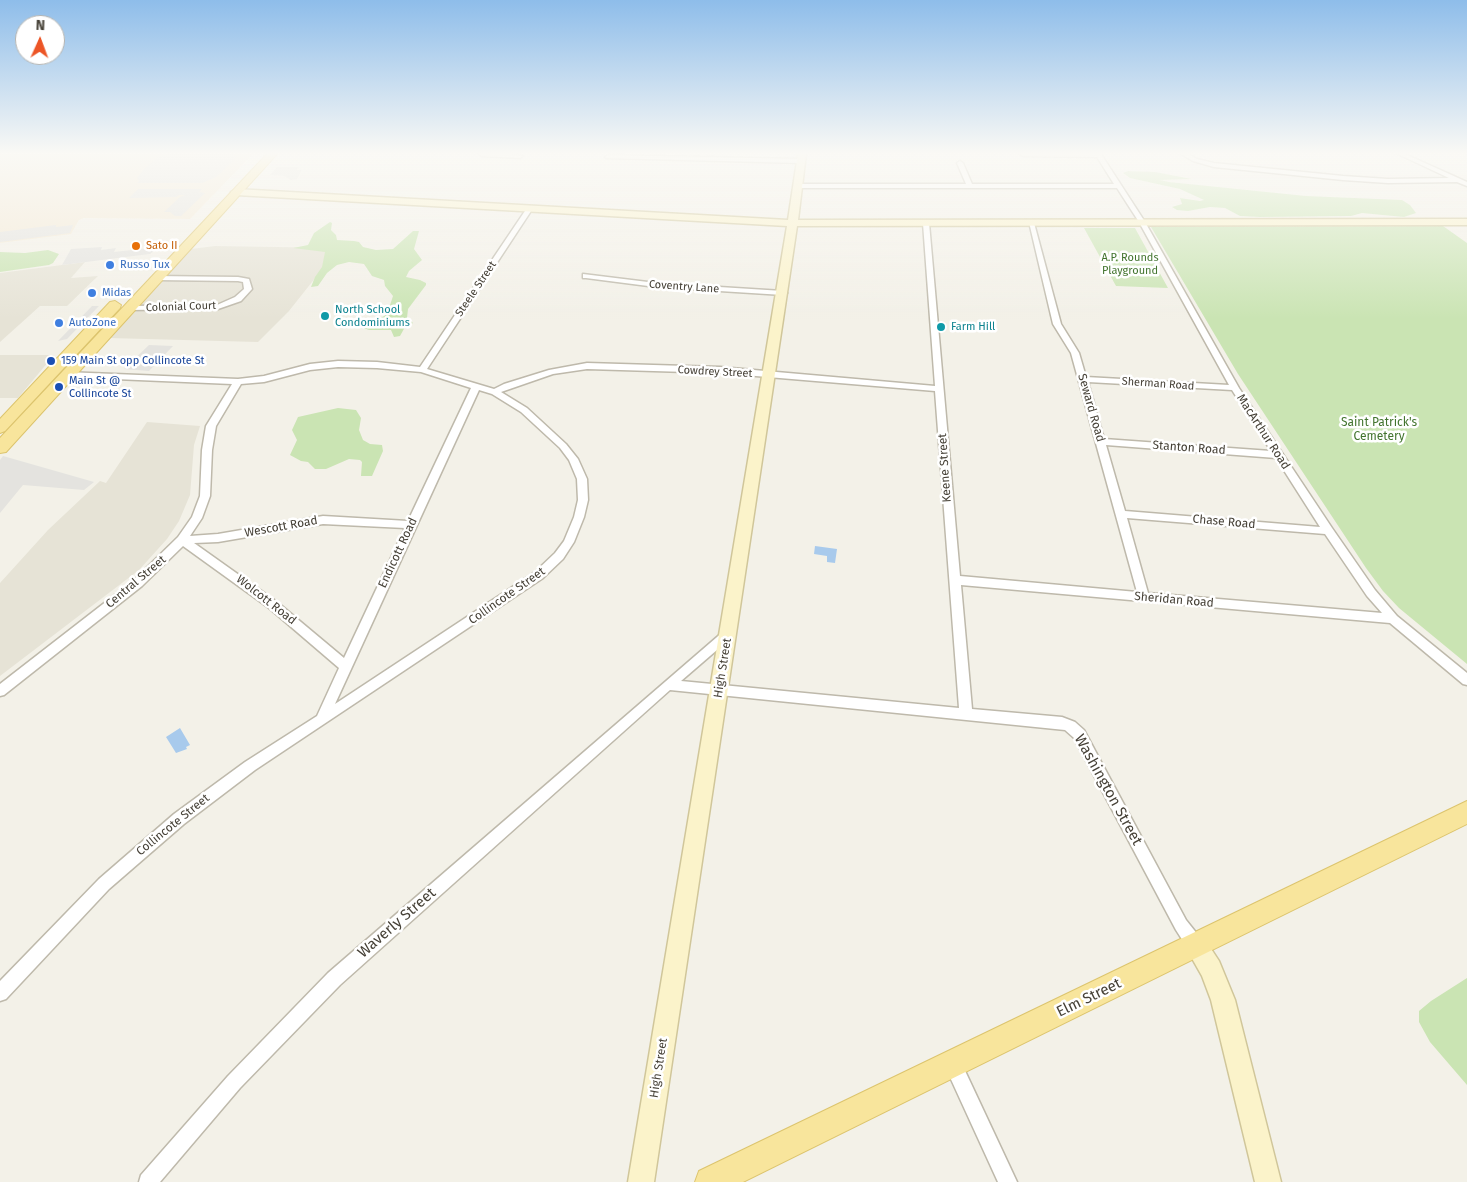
<!DOCTYPE html>
<html>
<head>
<meta charset="utf-8">
<style>
	body { margin:0 }
	#map { position:relative; width:1467px; height:1182px; overflow:hidden; background:#f3f1e8; font-family:"Fira Sans",sans-serif }
	canvas { display:block }
	.north { position:absolute; left:15px; top:15px; width:50px; height:50px; box-sizing:border-box; background:#fff; border:1px solid #b5b3af; border-radius:50%; rotate:2deg; font-size:14px; font-weight:700; line-height:20px; text-align:center; color:#464137 }
	.north::after { content:''; display:block; margin:auto; width:18px; height:22px; background:#ec5526; clip-path:polygon(50% 0,100% 100%,50% 72%,0 100%) }
</style>
</head>
<body>
<div id="map">
<canvas width="1467" height="1182"></canvas>
<div class="north">N</div>
</div>
<script>
const c = document.querySelector('canvas').getContext('2d');
c.lineJoin = 'round';
function paint(path, color) { c.fillStyle = color; c.fill(path, 'evenodd'); }
const shape = rows => new Path2D(rows.map(r => 'M' + r).join(''));
function strokePath(path, color, width, dash) { c.strokeStyle = color; c.lineWidth = width; c.lineCap = dash ? 'butt' : 'round'; c.setLineDash(dash || []); c.stroke(path); }
function write(font, color, halo, rows, align = 'center') {
  c.font = font + ' "Fira Sans",sans-serif'; c.lineWidth = 5; c.setLineDash([]); c.textBaseline = 'middle'; c.strokeStyle = halo; c.fillStyle = color; for (const [text, x, y, turn = 0] of rows) {
    c.save(); c.translate(x, y); c.rotate((+turn || 0) * Math.PI / 180); c.textAlign = isNaN(turn) ? turn : align; if (halo) c.strokeText(text, 0, 0); c.fillText(text, 0, 0); c.restore();
  }
}
paint(shape([
	[215,246,339,248,289,311,258,342,109,338,191,249],
	[85,262,71,278,98,276,67,306,40,306,0,342,0,273],
	[0,355,54,355,18,398,0,398],
	[147,422,200,426,194,445,190,495,179,521,167,539,139,570,0,676,0,583,48,530,100,481,106,483]
]), '#e6e3d6');
paint(shape([
	[0,154,253,154,190,219,84,218,79,220,71,234,0,243]
]), '#f3e9d5');
paint(shape([
	[1128,171,1155,172,1192,179,1160,180,1169,182,1306,196,1402,200,1410,205,1416,213,1404,217,1362,213,1351,216,1260,217,1240,216,1225,208,1210,207,1188,211,1177,210,1172,207,1182,204,1180,198,1200,201,1204,200,1180,189,1130,178,1123,173],
	[330,222,332,223,331,230,336,235,337,240,354,241,359,242,363,247,376,250,393,249,413,231,419,231,414,249,422,260,409,271,406,277,420,280,426,283,426,285,408,309,407,318,413,323,405,327,400,336,394,337,391,330,369,330,361,327,368,320,381,318,387,314,393,296,385,286,384,280,372,276,364,264,349,262,337,265,327,273,318,286,311,287,315,277,322,267,325,252,293,248,308,245,314,233],
	[1443,226,1467,243,1467,664,1399,608,1383,591,1366,568,1238,374,1151,227],
	[1084,228,1135,228,1168,288,1116,286],
	[48,250,59,254,53,263,49,265,0,272,0,252,25,253],
	[338,408,356,410,361,418,359,430,363,440,370,444,382,445,383,451,372,476,361,476,362,462,360,460,349,459,326,469,315,469,308,462,301,461,290,455,297,440,292,430,298,417],
	[1467,978,1467,1085,1430,1042,1419,1022,1419,1011,1431,1001]
]), '#cae4b3');
paint(shape([
	[169,154,232,154,237,157,216,177,202,183,137,183,139,181,137,178,143,170,158,157],
	[277,167,299,167,297,170,302,170,297,179,291,180,284,176,270,175],
	[138,189,202,189,199,192,205,193,181,216,175,216,170,212,164,212,180,197,185,195,179,195,176,197,129,198],
	[56,225,56,227,73,225,70,233,0,242,0,232],
	[168,240,150,254,62,265,71,249,102,247,101,250,116,248,114,252,150,248,154,241],
	[92,306,99,306,67,339,58,341],
	[149,345,173,346,149,371,124,369],
	[3,456,94,482,84,490,23,485,0,513,0,460]
]), '#e4e3df');
paint(shape([
	[815,546,837,549,835,563,827,562,827,556,814,554],
	[180,728,190,745,186,747,187,749,176,753,166,737]
]), '#a8caec');
const street = shape([
	[479,154,509,154,523,156,520,158,482,156,479,154],
	[1020,154,1101,154,1145,222,1239,388,1332,528,1375,590,1397,616,1467,673,1467,685,1463,684,1390,623,961,585,972,709,1062,717,1075,722,1084,730,1186,920,1202,940,1204,946,1202,952,1196,954,1190,952,1176,930,1074,738,1065,730,670,690,340,985,240,1088,160,1182,139,1182,141,1175,228,1076,328,973,724,631,732,631,734,634,732,637,681,681,959,708,935,391,720,373,587,369,553,374,501,392,527,408,566,444,578,459,587,479,588,500,584,517,574,542,563,559,543,578,255,770,184,824,109,889,6,999,0,1001,0,981,99,879,174,814,245,762,317,716,339,668,269,608,183,546,142,586,4,695,0,696,0,684,134,580,178,537,192,517,200,496,202,450,206,426,232,384,68,377,64,374,65,372,238,379,264,376,310,364,338,361,377,362,420,367,527,208,530,206,533,208,427,369,494,389,504,384,549,370,587,363,720,367,935,386,923,223,926,221,929,223,960,576,1137,592,1071,353,1053,324,1029,222,1034,223,1061,324,1079,353,1086,377,1229,385,1139,222,1117,188,798,188,795,186,798,184,966,184,957,163,960,161,963,163,972,184,1114,184,1097,157,1023,156,1020,154],
	[338,367,377,368,421,372,471,388,408,521,323,516,218,534,190,536,202,518,210,496,212,450,216,426,241,384,264,382,310,370,338,367],
	[1088,382,1232,390,1271,451,1104,439,1088,382],
	[479,390,492,394,521,412,560,448,569,460,577,479,578,500,574,517,564,541,555,553,535,572,335,704,479,390],
	[1106,445,1276,458,1320,527,1125,511,1106,445],
	[1127,518,1325,534,1367,596,1382,613,1148,593,1127,518],
	[323,524,405,528,344,658,277,602,194,543,218,542,323,524],
	[1181,154,1188,154,1197,159,1214,163,1343,176,1388,179,1449,178,1398,154,1405,154,1467,182,1467,186,1457,182,1388,183,1343,180,1214,167,1193,161,1181,154],
	[608,155,801,159,804,161,801,163,606,158,605,157,608,155],
	[583,274,656,283,783,291,787,293,783,295,656,287,586,278,583,278,583,274],
	[154,276,238,277,249,279,252,289,241,301,218,309,126,310,125,308,129,306,217,305,235,297,244,289,243,282,238,281,157,280,153,278,154,276],
	[953,1055,959,1058,1017,1182,998,1182,944,1064,947,1058,953,1055]
]);
const secondary = shape([
	[798,154,806,154,798,220,1467,219,1467,225,797,226,654,1182,628,1182,787,226,236,195,231,192,236,189,788,220,798,154],
	[1196,935,1204,938,1219,961,1235,1000,1281,1182,1255,1182,1211,1000,1202,976,1185,946,1188,938,1196,935]
]);
const primary = shape([
	[267,154,277,154,6,452,0,453,0,438,267,154],
	[115,301,121,305,120,308,5,431,0,433,0,419,110,302,115,301],
	[1467,801,1467,824,743,1182,695,1182,699,1171,1467,801]
]);
strokePath(street, '#beb9ab', 3);
strokePath(secondary, '#d0c69a', 3);
strokePath(primary, '#dcc46d', 2);
paint(street, '#fff');
paint(secondary, '#fbf3ca');
paint(primary, '#f8e59c');
const sky = c.createLinearGradient(0, 0, 0, 319);
sky.addColorStop(0, '#8ebdea');
sky.addColorStop(0.48, '#faf9f5');
sky.addColorStop(1, '#faf9f500');
c.fillStyle = sky;
c.fillRect(0, 0, 1467, 319);
for (const [x, y, r, color] of [
	[136,246,5,"#e8710a"],
	[110,265,5,"#3f7fe0"],
	[92,293,5,"#3f7fe0"],
	[325,316,5,"#0f9aa8"],
	[59,323,5,"#3f7fe0"],
	[941,327,5,"#0f9aa8"],
	[51,361,5,"#1a4fb4"],
	[59,387,5,"#1a4fb4"]
]) { const dot = new Path2D(); dot.arc(x, y, r, 0, 2 * Math.PI); c.fillStyle = color; c.fill(dot); strokePath(dot, '#fff', 2); }
write('11px', '#c56008', '#fff', [
	["Sato II",146,246]
], 'left');
write('11px', '#42742e', '#fff', [
	["A.P. Rounds",1130,258],
	["Playground",1130,271]
]);
write('11px', '#366cbe', '#fff', [
	["Russo Tux",120,265],
	["Midas",102,293],
	["AutoZone",69,323]
], 'left');
write('11px', '#464137', '#fff', [
	["Coventry Lane",684,287,4],
	["Steele Street",476,289,-56],
	["Colonial Court",181,307,-2],
	["Cowdrey Street",715,372,3],
	["Sherman Road",1158,384,4]
]);
write('11px', '#0d838f', '#fff', [
	["North School",335,310],
	["Condominiums",335,323],
	["Farm Hill",951,327]
], 'left');
write('11px', '#164399', '#fff', [
	["159 Main St opp Collincote St",61,361],
	["Main St @",69,381],
	["Collincote St",69,394]
], 'left');
write('12px', '#464137', '#fff', [
	["Seward Road",1091,408,74],
	["MacArthur Road",1263,432,57],
	["Stanton Road",1189,448,4],
	["Keene Street",945,468,-94],
	["Chase Road",1224,522,5],
	["Wescott Road",281,527,-10],
	["Endicott Road",398,553,-65],
	["Central Street",136,582,-40],
	["Collincote Street",507,596,-35],
	["Wolcott Road",266,600,38],
	["Sheridan Road",1174,600,5],
	["High Street",723,668,-81],
	["Collincote Street",173,825,-39],
	["High Street",659,1068,-81]
]);
write('12px', '#42742e', '#fff', [
	["Saint Patrick's",1379,423],
	["Cemetery",1379,437]
]);
write('15px', '#464137', '#fff', [
	["Washington Street",1108,790,61],
	["Waverly Street",397,923,-41],
	["Elm Street",1089,998,-26]
]);
</script>
</body>
</html>
